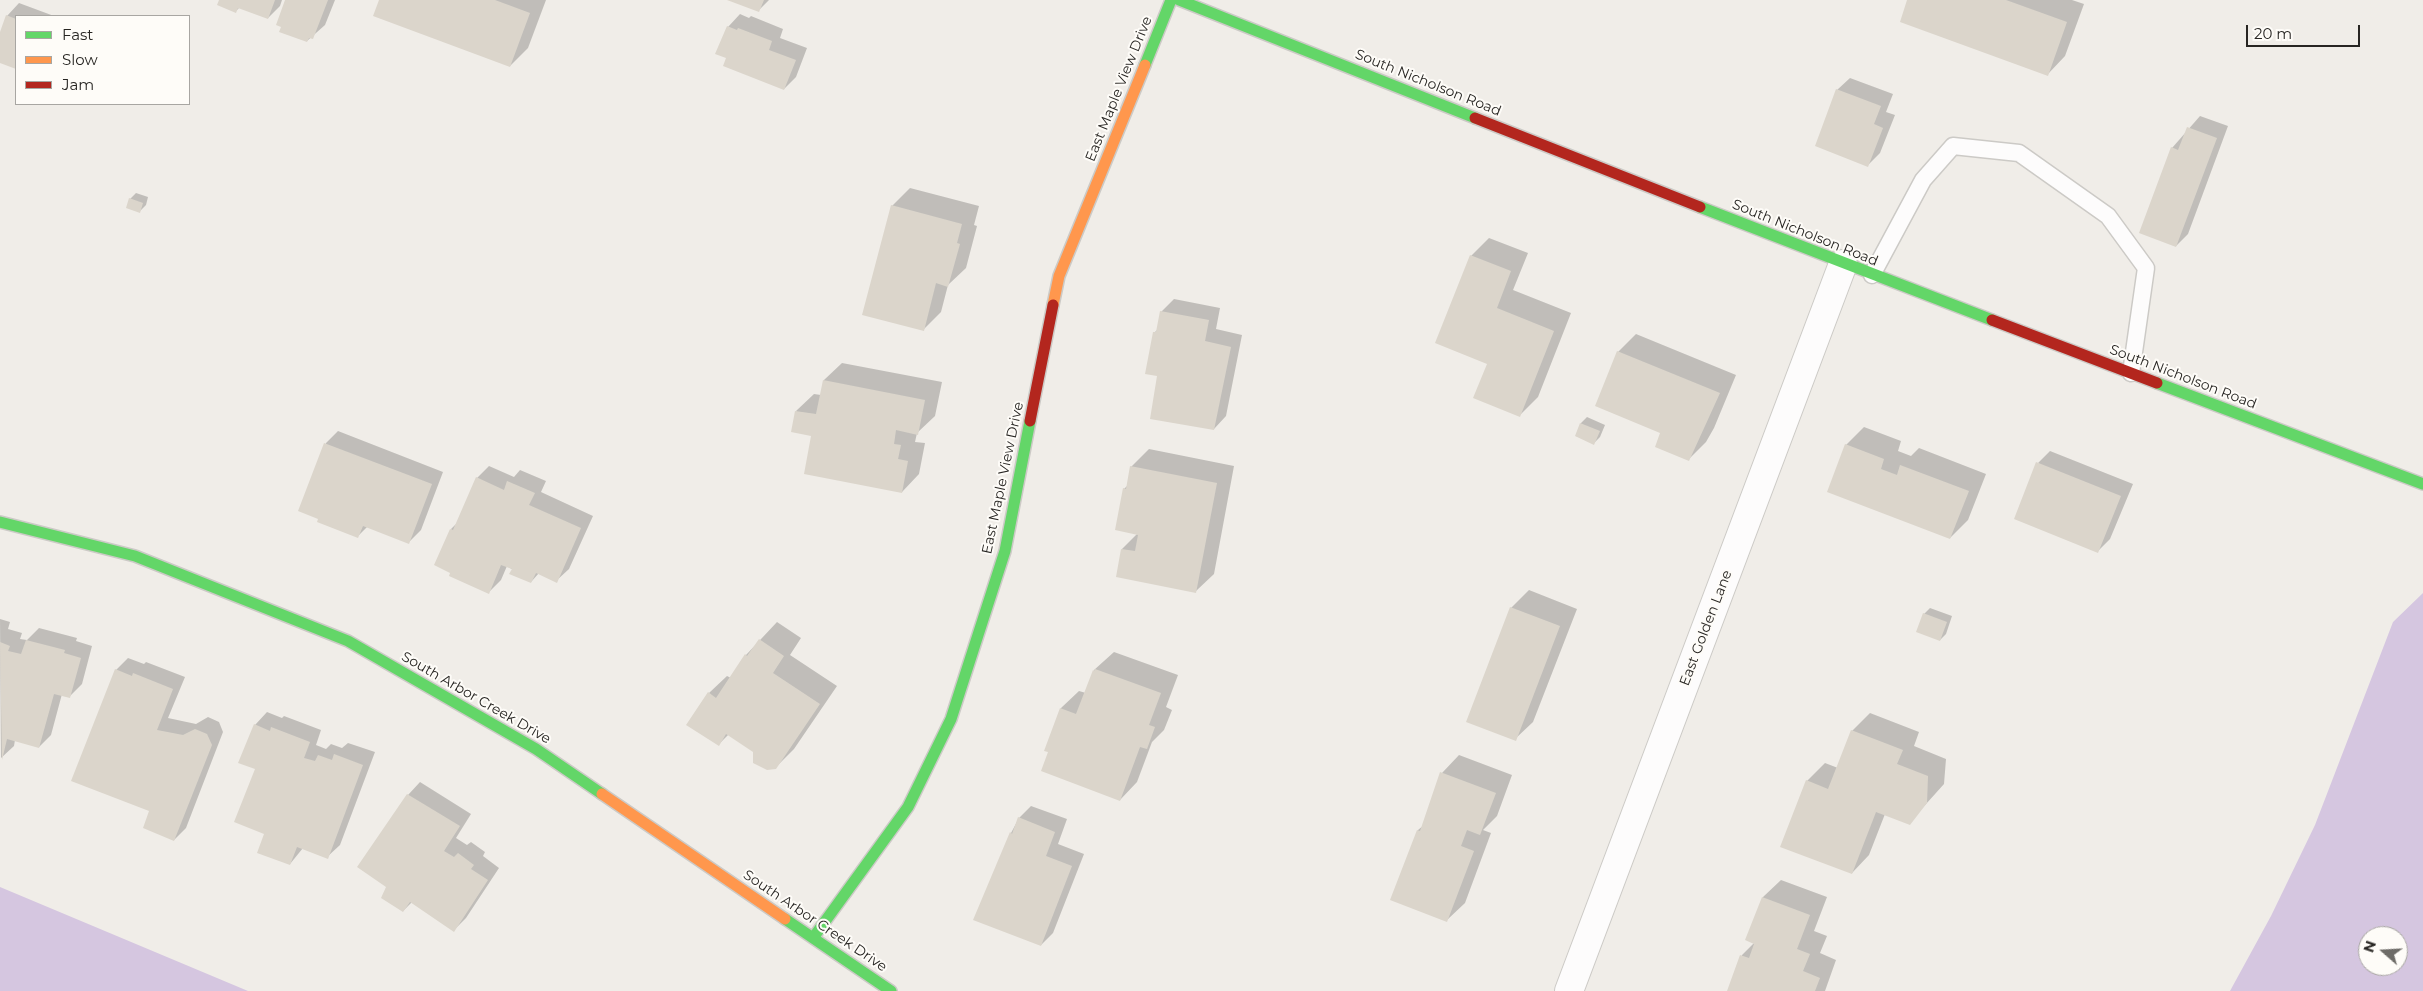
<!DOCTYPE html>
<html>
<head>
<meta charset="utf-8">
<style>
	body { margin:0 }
	#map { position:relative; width:2423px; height:991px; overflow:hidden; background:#f0ede8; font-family:Montserrat,sans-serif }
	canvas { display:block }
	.legend { position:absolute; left:15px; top:15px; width:175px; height:90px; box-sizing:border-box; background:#fefcf8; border:1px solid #a8a6a2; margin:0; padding:6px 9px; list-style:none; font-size:15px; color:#272522 }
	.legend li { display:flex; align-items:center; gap:10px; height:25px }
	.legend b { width:25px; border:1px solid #a8a6a2 }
	.north { position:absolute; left:2358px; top:926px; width:50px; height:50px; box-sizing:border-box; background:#fefcf8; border:1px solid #a8a6a2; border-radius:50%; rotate:289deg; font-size:14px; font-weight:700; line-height:20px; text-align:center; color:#272522 }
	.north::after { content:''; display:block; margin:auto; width:18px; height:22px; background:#6d6b67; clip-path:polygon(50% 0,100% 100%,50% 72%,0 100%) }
	.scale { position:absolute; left:2246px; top:25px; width:114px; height:22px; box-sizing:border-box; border:2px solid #272522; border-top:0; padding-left:6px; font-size:15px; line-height:18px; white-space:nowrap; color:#272522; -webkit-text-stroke:4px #fefcf8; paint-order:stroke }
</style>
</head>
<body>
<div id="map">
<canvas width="2423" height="991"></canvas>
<ul class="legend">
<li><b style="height:6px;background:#63d668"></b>Fast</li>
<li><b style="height:6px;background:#ff974d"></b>Slow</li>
<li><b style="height:6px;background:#b3261e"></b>Jam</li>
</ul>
<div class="north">N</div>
<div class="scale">20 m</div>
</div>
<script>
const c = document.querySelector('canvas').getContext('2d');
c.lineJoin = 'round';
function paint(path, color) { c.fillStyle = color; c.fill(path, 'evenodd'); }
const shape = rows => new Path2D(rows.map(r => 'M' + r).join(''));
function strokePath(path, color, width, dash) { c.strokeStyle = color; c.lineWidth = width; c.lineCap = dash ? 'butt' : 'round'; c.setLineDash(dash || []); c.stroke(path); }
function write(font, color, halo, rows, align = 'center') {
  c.font = font + ' Montserrat,sans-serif'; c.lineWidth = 4; c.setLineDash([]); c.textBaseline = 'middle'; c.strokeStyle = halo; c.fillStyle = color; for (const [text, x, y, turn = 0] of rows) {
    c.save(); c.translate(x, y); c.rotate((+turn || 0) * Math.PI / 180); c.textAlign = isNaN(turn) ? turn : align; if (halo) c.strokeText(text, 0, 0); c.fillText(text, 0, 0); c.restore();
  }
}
paint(shape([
	[2423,593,2423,991,2230,991,2271,916,2315,825,2393,622],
	[2368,936,2398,936,2398,966,2368,966],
	[0,887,248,991,0,991]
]), '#d5c6e0');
paint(shape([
	[220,0,282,0,280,6,268,18,240,7,236,11],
	[287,0,335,0,325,25,307,41],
	[380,0,546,0,528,48,510,66],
	[730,0,769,0,759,10],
	[1909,0,2072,0,2084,4,2065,56,2048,74],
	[19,3,54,16,16,16,16,68,0,62,0,35,7,16],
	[740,14,749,18,751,16,783,29,780,38,807,48,796,77,784,89,727,58,728,27],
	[1850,78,1893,94,1886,112,1895,115,1880,153,1868,165,1837,90],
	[2200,116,2228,126,2188,234,2176,246,2172,148],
	[910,188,979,206,974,225,977,226,966,268,948,285,941,312,923,330,892,206],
	[136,193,148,197,146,205,140,211,130,199],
	[1489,238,1528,253,1513,290,1571,313,1538,397,1520,415,1488,363,1471,256],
	[1174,299,1220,308,1216,329,1242,335,1226,416,1214,429,1159,375,1154,333,1158,329,1161,312],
	[1636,334,1736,375,1714,428,1706,442,1688,460,1618,352],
	[842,363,942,382,935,416,917,433,915,442,925,443,919,474,902,492,813,435,796,411,814,394,821,395,824,380],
	[1587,417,1605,425,1600,437,1594,443,1576,436,1581,423],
	[1864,427,1901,441,1898,451,1911,456,1919,448,1986,474,1968,520,1950,538,1846,445],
	[338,431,443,472,421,530,409,542,368,526,358,536,300,510,326,443],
	[1149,449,1234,466,1214,574,1196,591,1118,576,1122,549,1138,533,1124,489,1128,485,1131,467],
	[2050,451,2133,484,2110,539,2098,551,2038,463],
	[489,466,514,477,520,470,546,481,541,492,593,516,569,569,556,581,539,573,531,582,507,566,501,580,489,592,451,529,457,523,477,478],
	[1529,590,1577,609,1533,722,1515,739,1511,608],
	[1930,608,1952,616,1946,634,1940,640,1924,614],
	[0,619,10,622,8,629,22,633,20,639,27,640,39,628,77,638,76,641,92,646,82,684,70,696,62,694,51,735,39,747,15,740,14,746,1,758],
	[777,622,801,638,790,655,837,686,794,749,776,767,729,734,719,744,709,693,727,676,731,678,746,655],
	[1114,652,1178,675,1166,707,1172,710,1164,730,1152,742,1137,782,1120,800,1046,750,1061,708,1079,691,1086,693,1094,670],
	[128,658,144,664,146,662,185,677,168,718,196,724,208,717,219,722,223,732,186,828,174,840,151,810,116,670],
	[267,712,282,718,284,716,321,730,316,745,326,749,331,744,342,748,348,743,375,752,340,845,327,857,303,848,290,864,266,833,256,768,255,725],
	[1870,713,1919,732,1914,746,1946,759,1944,784,1909,823,1885,814,1869,855,1852,873,1807,781,1825,763,1838,768,1852,731],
	[1459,755,1512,775,1497,816,1483,830,1491,833,1465,903,1447,920,1392,899,1418,830,1424,825,1442,773],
	[420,782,471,814,456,838,467,845,471,842,485,852,483,856,499,868,466,918,454,930,412,902,403,911,388,886,408,795],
	[1031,806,1067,819,1058,844,1084,854,1053,933,1041,945,1011,833,1019,818],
	[1781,880,1827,897,1814,931,1827,936,1820,953,1836,960,1825,991,1728,991,1742,955,1754,943,1747,940,1763,897]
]), '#0003');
paint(shape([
	[219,0,275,0,268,19,238,8,236,13,217,5],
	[285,0,328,0,313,39,309,38,307,42,279,32,281,27,276,25],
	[379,0,495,0,530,13,510,67,373,16],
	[727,0,764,0,759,12],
	[1907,0,2006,0,2067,22,2048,76,1900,22],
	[6,15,16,19,16,69,0,63,0,32],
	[727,26,737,30,738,28,772,41,769,50,796,60,784,90,723,66,726,58,715,54],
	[1836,89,1881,106,1874,124,1883,128,1868,167,1815,146],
	[2187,127,2217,138,2176,247,2139,233,2171,147,2178,150],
	[129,198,143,203,140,213,126,208],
	[891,205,962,224,957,243,960,244,948,287,936,283,924,331,862,315],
	[1470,255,1511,271,1497,308,1554,331,1520,417,1473,398,1487,364,1435,343],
	[1160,311,1209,320,1205,341,1231,347,1214,430,1150,419,1157,376,1145,374,1153,332,1156,332],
	[1617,351,1720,393,1689,461,1655,447,1660,433,1595,406],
	[823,380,925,400,918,435,896,430,894,444,901,445,898,459,908,461,902,493,804,474,811,436,791,432,795,411,816,414],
	[1580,423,1600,431,1594,445,1575,436],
	[324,443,432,484,409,544,363,526,358,538,317,522,318,519,298,511],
	[1845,444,1884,459,1881,469,1897,475,1900,465,1969,491,1950,539,1827,492],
	[2036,462,2121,496,2098,553,2014,519],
	[1130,466,1217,483,1196,593,1116,577,1121,549,1135,551,1138,535,1115,530,1123,488,1126,489],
	[476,477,504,490,507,481,535,493,529,505,581,528,557,583,536,573,531,583,509,574,512,569,501,565,489,594,449,576,450,573,434,565,450,529,453,530],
	[1510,607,1560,626,1516,741,1466,722],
	[1923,613,1947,622,1940,641,1916,632],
	[759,639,784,656,773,673,820,704,776,769,767,770,753,763,753,752,726,734,719,746,686,725,708,692,716,698,745,654,747,656],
	[26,640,65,650,64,653,81,658,70,698,54,694,39,748,7,739,2,760,0,642,10,646,8,651,21,654],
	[115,669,132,676,133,673,173,689,157,730,183,735,195,729,207,734,212,745,174,841,143,828,149,811,71,781],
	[1095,669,1161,693,1149,725,1155,727,1147,749,1140,747,1120,801,1041,771,1048,752,1044,751,1060,708,1076,714,1093,670,1094,671],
	[254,724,270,731,271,727,310,742,304,758,315,761,318,755,332,760,334,754,363,765,328,859,297,847,290,865,257,853,264,834,234,822,255,769,238,763],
	[1851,730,1903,750,1897,764,1928,776,1927,803,1910,825,1876,812,1852,874,1780,847,1806,780,1828,789],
	[1440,772,1496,793,1480,835,1467,830,1461,846,1474,851,1447,922,1390,900,1417,830,1420,831],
	[407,794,460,826,444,851,454,857,458,853,474,865,471,869,488,880,454,932,410,902,403,912,381,898,386,887,357,867],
	[1018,817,1055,832,1046,856,1072,866,1041,946,973,920,1010,832,1012,834],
	[1762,897,1810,915,1797,949,1810,954,1803,971,1820,978,1815,991,1727,991,1740,955,1749,958,1754,944,1745,940]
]), '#dbd5cb');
const lane = shape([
	[1872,275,1923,180,1953,146,2019,153,2108,216,2146,268,2131,373]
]);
const street = shape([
	[1569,991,1843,264]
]);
const fast = shape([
	[1179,0,1475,118],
	[1145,65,1171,0],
	[1700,207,1992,320],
	[2157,383,2423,484],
	[0,522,135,556,348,641,536,749,602,794],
	[785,919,891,991],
	[813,938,908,807,951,719,1005,551,1030,421]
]);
const slow = shape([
	[1053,305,1059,276,1145,65],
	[602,794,785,919]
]);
const jam = shape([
	[1475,118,1700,207],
	[1992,320,2157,383],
	[1030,421,1053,305]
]);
strokePath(lane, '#cccac6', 19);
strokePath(street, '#cccac6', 30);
strokePath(fast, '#cccac6', 14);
strokePath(slow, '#cccac6', 14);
strokePath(jam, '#cccac6', 14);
strokePath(lane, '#fdfcfc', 16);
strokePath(street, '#fdfcfc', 28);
strokePath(fast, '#63d668', 11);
strokePath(slow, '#ff974d', 11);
strokePath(jam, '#b3261e', 11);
write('14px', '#272522', '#fefcf8', [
	["South Nicholson Road",1428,83,22],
	["East Maple View Drive",1119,89,-68],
	["South Nicholson Road",1805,233,22],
	["South Nicholson Road",2183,377,21],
	["East Maple View Drive",1003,478,-78],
	["East Golden Lane",1706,628,-69],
	["South Arbor Creek Drive",476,698,30],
	["South Arbor Creek Drive",815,921,34]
]);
</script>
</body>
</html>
